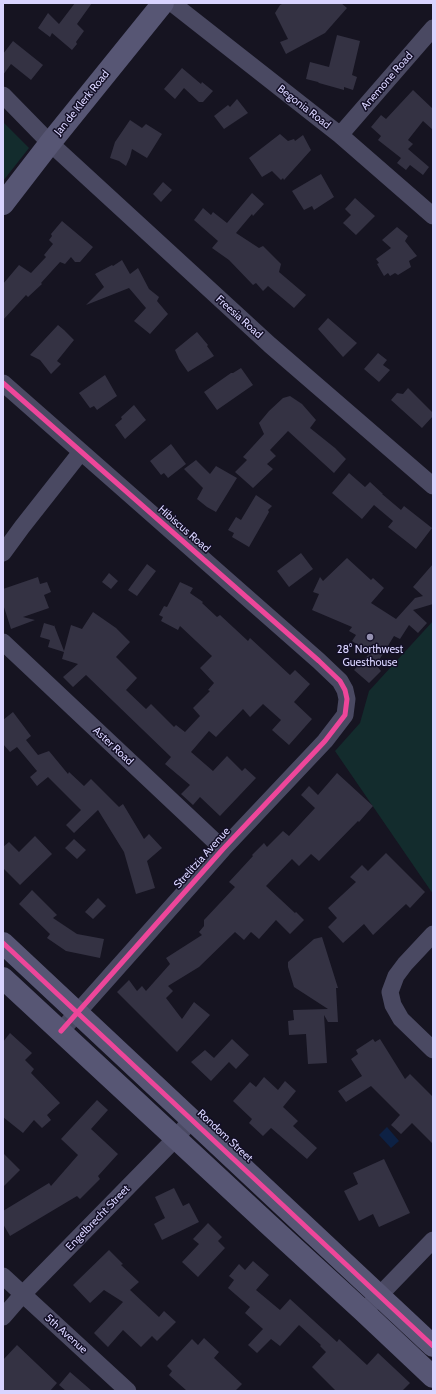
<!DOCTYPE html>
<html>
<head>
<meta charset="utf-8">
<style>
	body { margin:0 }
	#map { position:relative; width:436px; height:1394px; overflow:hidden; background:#161421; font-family:Cabin,sans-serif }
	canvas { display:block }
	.frame { position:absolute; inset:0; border:4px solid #d9d4ff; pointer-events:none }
</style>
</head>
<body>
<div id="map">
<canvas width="436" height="1394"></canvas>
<div class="frame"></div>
</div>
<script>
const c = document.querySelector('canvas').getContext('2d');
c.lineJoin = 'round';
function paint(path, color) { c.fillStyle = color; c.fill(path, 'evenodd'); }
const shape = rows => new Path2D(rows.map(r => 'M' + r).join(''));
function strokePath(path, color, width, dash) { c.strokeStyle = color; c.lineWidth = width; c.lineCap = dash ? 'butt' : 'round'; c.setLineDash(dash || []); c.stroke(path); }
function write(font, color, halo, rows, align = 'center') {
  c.font = font + ' Cabin,sans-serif'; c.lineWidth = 3; c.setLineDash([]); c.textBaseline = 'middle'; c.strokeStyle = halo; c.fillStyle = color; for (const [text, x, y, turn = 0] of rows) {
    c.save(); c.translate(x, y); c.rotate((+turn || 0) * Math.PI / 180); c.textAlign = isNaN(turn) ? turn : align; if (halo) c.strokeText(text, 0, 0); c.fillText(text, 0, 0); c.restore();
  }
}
paint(shape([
	[3,122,29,148,3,181],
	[433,621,433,894,335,751,360,723,369,691]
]), '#132c2d');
paint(shape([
	[387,1127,399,1141,391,1148,379,1135]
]), '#0d2144');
paint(shape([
	[75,3,92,3,77,24,84,31,76,42,77,44,72,50,52,33,50,37,38,28,48,13,59,24],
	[284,3,341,3,347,8,325,33,286,54,280,42,288,39,275,13,280,5],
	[337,35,360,41,352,75,357,77,353,90,344,87,344,90,319,83,318,82,306,79,310,62,329,67],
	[13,41,43,65,31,80,11,64,3,75,3,54],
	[182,68,201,84,202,82,213,91,203,102,199,102,184,88,175,99,164,89],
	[413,90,433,109,433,130,423,121,408,140,413,144,408,149,429,167,423,175,410,165,406,170,397,163,401,158,378,140,381,136,371,127,381,115,386,119],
	[237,99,248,113,224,129,214,116,228,105,230,107],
	[130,120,142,128,146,124,162,134,147,158,132,149,130,157,126,166,119,161,110,158,115,142],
	[280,134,288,141,294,139,295,141,303,135,311,150,284,180,283,178,281,180,272,171,262,177,249,158],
	[321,174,334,197,314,210,312,206,304,210,292,191],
	[163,182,172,190,161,202,153,194],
	[252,193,264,204,253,216,252,214,236,233,259,248,263,246,281,264,279,272,306,295,294,308,268,286,263,291,256,283,253,285,229,260,212,248,218,241,194,220,203,208,211,215,213,212,227,223],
	[355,198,375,216,356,235,343,223,351,215,345,209],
	[62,221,93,247,80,262,75,262,71,257,65,264,60,262,41,283,42,284,28,297,26,295,3,320,3,284,19,265,31,273,46,257,44,255,53,244,49,240,52,236,51,234],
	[397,227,408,236,405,241,417,256,409,261,411,267,398,275,395,273,390,276,388,273,384,276,377,264,379,263,376,259,391,248,382,240],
	[122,260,130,274,138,268,149,289,159,297,157,301,168,314,150,334,134,321,146,308,129,288,86,305,104,287,95,274,112,265,113,266],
	[328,318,357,343,343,357,318,329],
	[58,325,64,330,74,340,57,361,61,364,51,374,40,360,30,355],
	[197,332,208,345,207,346,214,356,188,372,179,359,175,350],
	[378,353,387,360,383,365,390,370,379,382,364,369],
	[241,368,253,385,217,410,204,392,231,373,233,373],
	[105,375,117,396,97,410,94,406,90,408,79,393],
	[408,388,433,413,433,416,422,428,391,400,397,393,403,394],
	[290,396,302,404,316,420,310,428,335,448,346,459,334,473,288,431,270,450,276,456,267,464,273,469,253,488,235,472,247,460,243,457,264,434,259,423,269,411,283,398],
	[134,405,146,420,125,439,115,425,122,419,121,417],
	[171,444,186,464,168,478,164,473,161,475,150,461],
	[196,460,210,474,216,466,237,478,216,512,207,507,197,499,203,488,184,469],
	[349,473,365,487,370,482,383,494,382,494,401,510,404,506,432,528,416,549,388,527,393,521,374,505,362,519,332,493],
	[256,495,272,506,268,510,269,512,249,547,232,537,234,533,228,530,236,517,241,520],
	[301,553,313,569,289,587,277,571],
	[347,558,371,580,373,578,384,588,371,603,396,619,415,598,423,596,413,587,433,564,433,604,413,610,427,623,418,633,409,625,400,639,394,636,376,665,381,671,369,683,354,670,370,653,352,641,356,635,349,631,352,627,312,610,319,594,313,592,320,577,323,581],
	[147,564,156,571,137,596,128,590],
	[109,573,118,581,111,589,102,582],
	[38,577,40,584,47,582,51,592,44,595,49,608,23,617,35,620,11,629,3,604,3,589],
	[180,582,193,588,190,593,203,602,202,603,217,617,220,615,248,641,250,638,290,675,295,670,310,684,294,702,312,719,289,745,272,730,281,720,263,704,250,717,243,709,216,737,209,731,191,752,213,771,227,756,242,771,245,768,256,778,220,816,200,797,193,805,181,794,190,785,165,764,171,757,86,675,73,687,63,677,78,664,62,659,64,652,48,647,50,640,40,637,44,623,54,626,54,625,64,651,71,625,82,629,93,612,116,628,130,642,116,657,137,678,126,690,146,709,151,704,174,727,176,725,185,732,200,716,193,708,210,691,208,690,214,683,200,668,212,656,180,626,178,630,161,621,163,617,159,615,164,606,167,607],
	[13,712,31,736,26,740,38,755,49,751,68,774,69,772,84,786,91,779,119,807,123,804,144,839,149,834,162,848,147,861,155,888,136,894,124,852,98,810,74,833,66,825,81,810,48,777,37,786,30,777,37,771,17,747,10,752,3,744,3,720],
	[337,773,373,806,359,822,358,821,319,861,311,854,299,866,292,859,266,886,295,913,296,912,304,920,290,934,276,920,259,939,251,932,244,940,235,932,199,967,168,986,173,991,166,998,182,1019,194,1002,210,1015,177,1052,117,992,129,980,137,991,142,986,146,991,170,964,166,958,202,935,199,932,204,926,204,920,235,887,229,882,253,856,252,855,264,843,267,847,283,831,289,836,315,808,301,795,309,786,318,795],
	[35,836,52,854,20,885,3,868,3,847,9,842,19,852],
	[74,839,86,850,77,859,65,848],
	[386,853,425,892,410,908,406,904,373,935,364,924,343,943,328,927,337,918,328,908,356,882,350,877,362,865,368,871],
	[32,890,57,915,53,918,77,934,104,939,100,958,66,951,47,938,50,934,19,904],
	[98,898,106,906,93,919,85,912],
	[322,937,338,988,336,988,338,1022,328,1022,324,1015,327,1063,308,1064,306,1034,289,1035,288,1021,294,1020,293,1010,328,1009,294,987,288,967,288,962,314,939],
	[10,1033,32,1053,25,1060,34,1069,31,1073,60,1103,47,1115,51,1120,42,1128,34,1120,23,1133,3,1117,3,1042],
	[232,1039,249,1055,236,1069,229,1062,211,1081,191,1062,205,1050,214,1058],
	[373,1039,375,1042,380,1039,405,1079,410,1074,433,1097,433,1144,412,1123,401,1134,391,1125,400,1115,371,1086,346,1102,338,1091,362,1076,351,1059,358,1054,356,1050],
	[264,1077,278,1090,285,1081,296,1091,283,1107,298,1121,293,1126,317,1148,307,1159,271,1128,263,1136,249,1123,252,1119,233,1101,250,1082,256,1087],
	[97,1100,108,1110,91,1129,118,1154,98,1176,100,1179,80,1199,77,1196,10,1236,3,1224,3,1211,49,1183,51,1186,78,1155,61,1139],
	[3,1153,20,1170,3,1187],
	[384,1159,410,1213,379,1227,373,1214,359,1221,344,1191,358,1184,353,1173],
	[174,1188,183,1206,189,1203,199,1222,162,1240,154,1224,165,1218,155,1197],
	[208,1223,222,1237,218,1241,225,1248,198,1277,182,1262,199,1244,193,1239],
	[109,1250,123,1264,121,1265,139,1282,130,1290,159,1317,164,1311,176,1322,157,1341,152,1336,141,1347,123,1330,108,1347,94,1333,123,1302,104,1290,90,1303,73,1285],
	[253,1261,269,1275,256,1290,280,1310,290,1299,337,1342,339,1339,367,1365,378,1353,410,1383,402,1391,336,1391,312,1367,326,1352,320,1346,321,1345,299,1325,280,1346,271,1339,257,1353,248,1345,263,1329,245,1313,250,1307,228,1288,234,1280,229,1276,239,1264,245,1270],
	[204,1338,219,1352,214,1358,242,1384,235,1391,187,1391,169,1375,172,1371,167,1366,192,1339,198,1345],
	[17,1345,57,1383,50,1391,3,1391,3,1360],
	[70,1372,92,1391,66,1391,59,1385]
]), '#343243');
strokePath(shape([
	[172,3,340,135,433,216],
	[3,95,50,143,270,345,433,486],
	[340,135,433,28],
	[3,383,319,661,340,681,345,690,347,699,345,715,325,741,223,849,61,1031],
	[3,553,22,527,81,452],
	[3,642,223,849],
	[433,934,405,964,396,976,390,992,393,1005,401,1019,433,1050],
	[3,1276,128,1391],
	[371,1304,433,1240],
	[3,1317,22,1295,176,1138,192,1119]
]), '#4a4962', 17);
strokePath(shape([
	[3,204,50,143,163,3],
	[3,943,433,1346],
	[3,978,267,1223,364,1312,433,1377]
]), '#575674', 22);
strokePath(shape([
	[3,383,319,661,340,681,345,690,347,699,345,715,325,741,223,849,61,1031],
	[3,943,433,1346]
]), '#ed469a', 5);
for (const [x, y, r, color] of [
	[370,637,4,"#9591b1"]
]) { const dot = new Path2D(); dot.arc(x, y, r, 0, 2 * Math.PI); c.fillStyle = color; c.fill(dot); strokePath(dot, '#130f26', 1.5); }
write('11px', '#d9d4ff', '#130f26', [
	["Anemone Road",387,81,-49],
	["Jan de Klerk Road",82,103,-51],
	["Begonia Road",304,107,38],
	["Freesia Road",239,317,42],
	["Hibiscus Road",184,529,41],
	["Aster Road",113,746,43],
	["Strelitzia Avenue",202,858,-48],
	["Rondom Street",225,1136,43],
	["Engelbrecht Street",98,1218,-46],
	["5th Avenue",66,1334,42]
]);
write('11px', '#d9d4ff', '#130f26', [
	["28° Northwest",370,650],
	["Guesthouse",370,663]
]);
</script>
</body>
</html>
